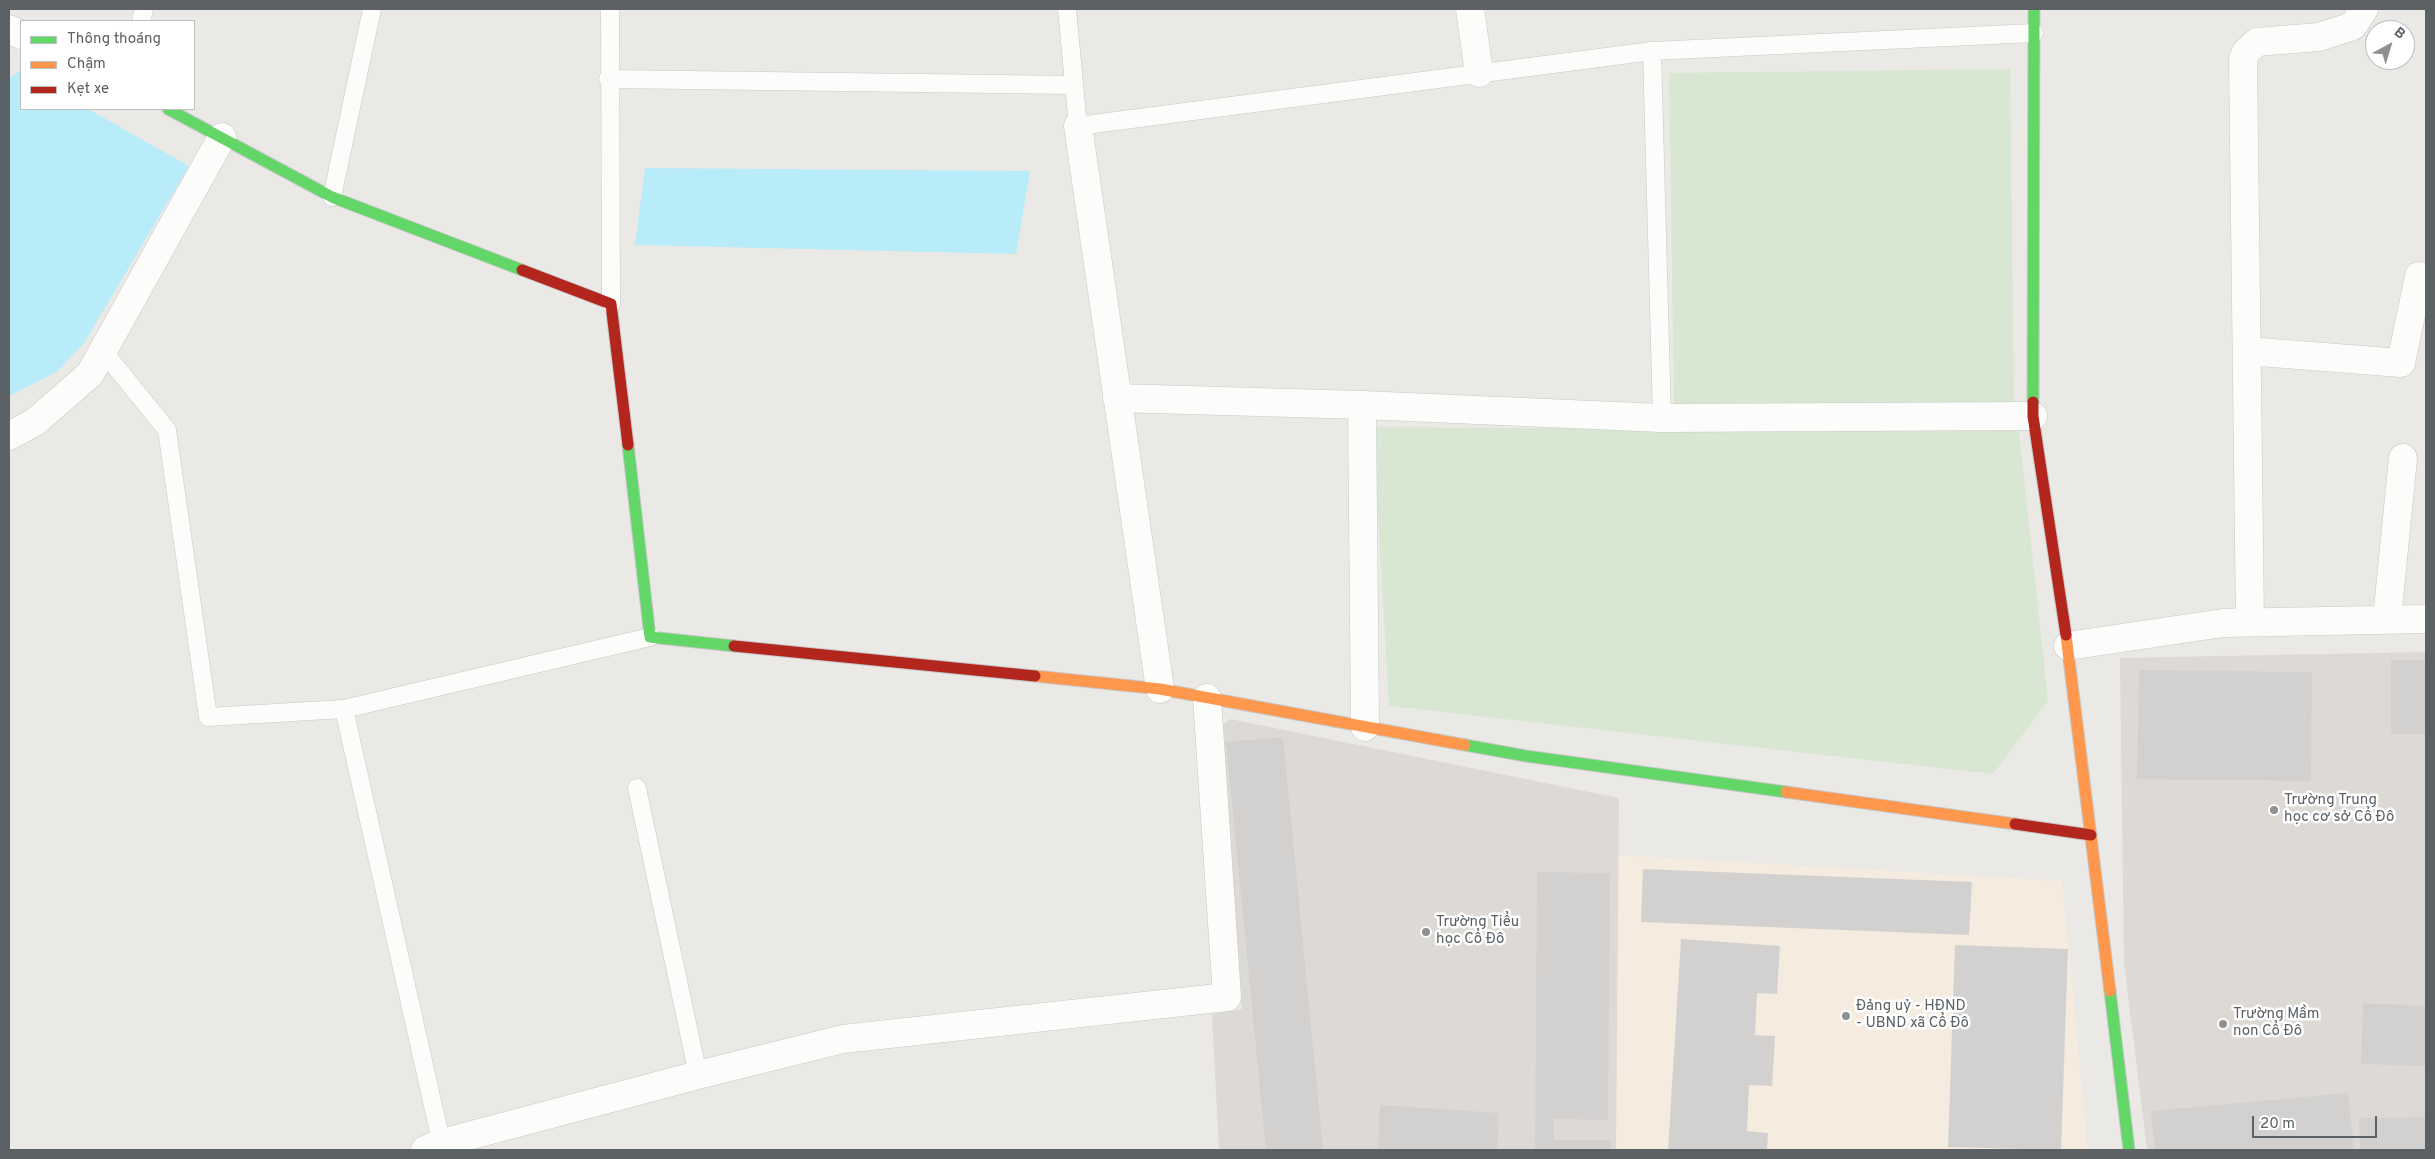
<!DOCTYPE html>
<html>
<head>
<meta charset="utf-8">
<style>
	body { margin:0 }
	#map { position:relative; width:2435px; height:1159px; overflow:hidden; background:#ebe9e6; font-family:Overpass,sans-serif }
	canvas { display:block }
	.frame { position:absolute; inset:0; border:10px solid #5b6164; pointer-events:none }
	.legend { position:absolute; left:20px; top:20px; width:175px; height:90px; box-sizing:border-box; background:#fff; border:1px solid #bdc0c1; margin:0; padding:6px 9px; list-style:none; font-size:15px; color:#5b6164 }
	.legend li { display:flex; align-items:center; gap:10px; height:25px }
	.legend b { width:25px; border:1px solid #bdc0c1 }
	.north { position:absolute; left:2365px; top:20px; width:50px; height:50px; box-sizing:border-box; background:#fff; border:1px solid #bdc0c1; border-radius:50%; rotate:39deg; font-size:14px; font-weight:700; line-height:20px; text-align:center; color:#5b6164 }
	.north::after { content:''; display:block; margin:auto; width:18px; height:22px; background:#8d9192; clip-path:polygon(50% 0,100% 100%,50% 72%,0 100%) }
	.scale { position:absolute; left:2252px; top:1116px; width:125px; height:22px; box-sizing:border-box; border:2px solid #5b6164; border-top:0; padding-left:6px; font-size:15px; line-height:18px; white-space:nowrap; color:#5b6164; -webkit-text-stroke:4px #fff; paint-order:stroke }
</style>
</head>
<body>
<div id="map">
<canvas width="2435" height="1159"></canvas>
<div class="frame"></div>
<ul class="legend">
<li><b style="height:6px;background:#63d668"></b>Thông thoáng</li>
<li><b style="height:6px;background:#ff974d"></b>Chậm</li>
<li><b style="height:6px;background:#b3261e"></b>Kẹt xe</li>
</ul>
<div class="north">B</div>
<div class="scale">20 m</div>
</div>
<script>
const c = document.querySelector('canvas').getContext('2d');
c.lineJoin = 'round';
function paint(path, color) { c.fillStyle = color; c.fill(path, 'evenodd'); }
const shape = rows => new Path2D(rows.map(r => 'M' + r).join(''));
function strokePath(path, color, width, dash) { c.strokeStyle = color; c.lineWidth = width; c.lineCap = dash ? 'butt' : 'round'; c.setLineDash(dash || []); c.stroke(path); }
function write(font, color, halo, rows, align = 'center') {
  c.font = font + ' Overpass,sans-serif'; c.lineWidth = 5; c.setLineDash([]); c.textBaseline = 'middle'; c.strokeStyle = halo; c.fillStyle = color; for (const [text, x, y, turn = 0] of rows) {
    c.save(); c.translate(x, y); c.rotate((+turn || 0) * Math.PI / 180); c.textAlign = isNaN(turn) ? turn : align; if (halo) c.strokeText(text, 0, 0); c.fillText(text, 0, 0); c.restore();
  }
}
paint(shape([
	[1618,855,2062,881,2088,1150,1616,1150]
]), '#f5ebde');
paint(shape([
	[2426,652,2426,1150,2147,1150,2124,963,2120,658],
	[1230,719,1619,798,1616,1150,1219,1150,1212,1014,1242,1009,1214,732]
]), '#ddd9d5');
paint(shape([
	[2010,69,2014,403,1674,405,1669,73],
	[1373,427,2019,431,2048,701,1993,774,1389,706]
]), '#d8e7d1');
paint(shape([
	[20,70,21,109,88,109,189,166,84,343,57,372,9,396,9,79],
	[645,168,1030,171,1016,254,635,245]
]), '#b8ecf8');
paint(shape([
	[2391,660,2426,660,2426,734,2391,734],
	[2139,670,2312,672,2311,781,2137,779],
	[1283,737,1323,1150,1266,1150,1226,742],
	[1643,869,1972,882,1969,935,1641,922],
	[1537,872,1610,873,1608,1120,1554,1119,1554,1140,1611,1140,1611,1150,1535,1150],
	[1681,939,1780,946,1777,994,1757,993,1755,1035,1775,1036,1772,1086,1749,1085,1747,1131,1768,1133,1767,1150,1668,1150],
	[1955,945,2068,949,2061,1150,1948,1147],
	[2363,1003,2426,1006,2426,1066,2361,1064],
	[2348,1093,2354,1150,2155,1150,2151,1111],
	[1380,1105,1499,1113,1497,1150,1378,1150],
	[2426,1117,2426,1150,2360,1150,2359,1118]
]), '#d3d1d0');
const lane = shape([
	[610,9,611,304],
	[1067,9,1078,126,1652,51,2034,33],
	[141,21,144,9],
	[1652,51,1662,418],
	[608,79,1074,85],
	[332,197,372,9],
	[103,351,167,430,208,717,344,709,650,637],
	[344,709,443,1150],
	[637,788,698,1075]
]);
const street = shape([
	[1470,9,1479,73],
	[9,29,21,35],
	[1078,126,1160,689],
	[2247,351,2401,363,2419,276],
	[1117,398,1362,405,1662,418,2033,416],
	[1362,405,1365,727],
	[9,436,35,422,90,374,222,137],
	[2387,619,2403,458],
	[2250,622,2243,60,2246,52,2257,42,2319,37,2353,26,2364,9],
	[2068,646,2223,623,2426,619],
	[425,1150,442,1143,698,1075,843,1039,1227,997,1207,698]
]);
const fast = shape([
	[168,109,332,197,522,270],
	[2033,402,2034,9],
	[628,445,650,637,734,646],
	[1465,745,1526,756,1786,792],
	[2110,991,2129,1150]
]);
const slow = shape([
	[2066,635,2110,991],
	[1035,676,1160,689,1465,745],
	[1786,792,2015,824]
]);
const jam = shape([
	[522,270,611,304,628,445],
	[2033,402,2033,416,2066,635],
	[734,646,1035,676],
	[2015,824,2091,835]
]);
strokePath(lane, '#c7c8c8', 19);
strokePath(street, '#c7c8c8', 29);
strokePath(fast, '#c6c7c7', 13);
strokePath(slow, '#c6c7c7', 13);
strokePath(jam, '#c6c7c7', 13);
strokePath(lane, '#fcfcfb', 18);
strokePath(street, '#fcfcfb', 28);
strokePath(fast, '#63d668', 11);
strokePath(slow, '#ff974d', 11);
strokePath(jam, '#b3261e', 11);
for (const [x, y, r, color] of [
	[2274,810,5,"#8d9192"],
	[1426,932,5,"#8d9192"],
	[1846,1016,5,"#8d9192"],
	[2223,1024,5,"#8d9192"]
]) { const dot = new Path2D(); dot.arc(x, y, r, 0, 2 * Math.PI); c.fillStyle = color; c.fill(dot); strokePath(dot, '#fff', 2); }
write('15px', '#5b6164', '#fff', [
	["Trường Trung",2284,801],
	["học cơ sở Cổ Đô",2284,818],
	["Trường Tiểu",1436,923],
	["học Cổ Đô",1436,940],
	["Đảng uỷ - HĐND",1856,1007],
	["- UBND xã Cổ Đô",1856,1024],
	["Trường Mầm",2233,1015],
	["non Cổ Đô",2233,1032]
], 'left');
</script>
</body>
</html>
